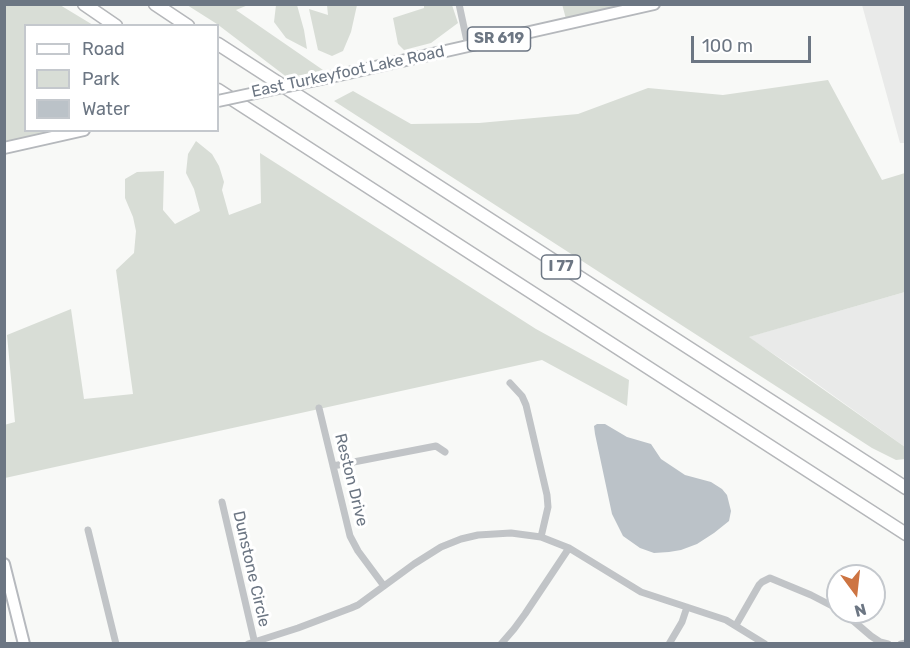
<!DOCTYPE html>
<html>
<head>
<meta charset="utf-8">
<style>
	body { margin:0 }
	#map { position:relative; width:910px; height:648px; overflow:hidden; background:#f8f9f7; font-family:Rubik,sans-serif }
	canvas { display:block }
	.frame { position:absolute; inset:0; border:6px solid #6c7683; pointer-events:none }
	.legend { position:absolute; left:24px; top:24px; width:195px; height:108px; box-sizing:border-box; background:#fff; border:2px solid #c4c8cd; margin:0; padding:8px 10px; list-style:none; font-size:18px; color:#6c7683 }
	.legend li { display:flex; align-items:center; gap:12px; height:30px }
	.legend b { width:30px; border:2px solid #c4c8cd }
	.north { position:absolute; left:826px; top:564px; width:60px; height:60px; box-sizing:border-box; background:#fff; border:2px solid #c4c8cd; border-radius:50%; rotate:165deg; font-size:16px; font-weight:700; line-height:24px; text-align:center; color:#6c7683 }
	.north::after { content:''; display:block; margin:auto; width:21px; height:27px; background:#cd7442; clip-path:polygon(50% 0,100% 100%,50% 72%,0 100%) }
	.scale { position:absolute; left:691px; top:36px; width:120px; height:27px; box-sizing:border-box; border:3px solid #6c7683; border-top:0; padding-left:8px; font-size:18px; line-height:21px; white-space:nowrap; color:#6c7683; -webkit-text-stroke:4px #fff; paint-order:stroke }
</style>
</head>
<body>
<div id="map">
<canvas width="910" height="648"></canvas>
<div class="frame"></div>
<ul class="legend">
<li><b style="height:8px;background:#fff"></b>Road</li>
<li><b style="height:16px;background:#d8ddd6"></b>Park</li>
<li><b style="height:16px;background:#bbc2c8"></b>Water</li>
</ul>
<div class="north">N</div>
<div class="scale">100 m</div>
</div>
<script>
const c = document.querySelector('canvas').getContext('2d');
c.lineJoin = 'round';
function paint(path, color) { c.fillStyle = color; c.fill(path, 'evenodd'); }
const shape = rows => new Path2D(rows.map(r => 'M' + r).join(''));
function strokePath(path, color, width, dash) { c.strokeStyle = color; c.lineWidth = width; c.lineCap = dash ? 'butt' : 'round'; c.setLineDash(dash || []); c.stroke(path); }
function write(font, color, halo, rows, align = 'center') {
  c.font = font + ' Rubik,sans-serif'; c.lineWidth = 6; c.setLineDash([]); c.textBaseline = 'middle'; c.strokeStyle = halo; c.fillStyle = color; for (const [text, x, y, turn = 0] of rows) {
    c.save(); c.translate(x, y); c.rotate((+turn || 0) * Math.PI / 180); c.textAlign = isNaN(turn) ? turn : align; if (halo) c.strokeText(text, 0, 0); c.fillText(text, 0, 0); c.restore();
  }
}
paint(shape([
	[862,5,905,5,905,143,900,143],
	[905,292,905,447,799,371,748,337]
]), '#e9eae9');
paint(shape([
	[562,4,629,5,566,19],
	[4,5,60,5,93,25,26,26,26,130,63,131,4,144],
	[187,5,248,5,236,10,323,70,288,78,217,24],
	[276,5,297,5,304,30,307,49,286,38,274,22],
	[327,5,357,5,351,32,343,51,332,56,318,50,309,9,328,15],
	[424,5,452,5,458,23,431,43,404,50,398,44,393,18,424,8],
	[828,80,882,180,905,173,905,292,749,337,905,447,905,459,896,460,872,448,334,101,353,91,411,124,479,123,578,114,648,88,723,95],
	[196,141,212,154,219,166,224,182,222,190,229,215,261,203,260,153,536,329,629,380,627,406,542,360,5,478,4,425,15,422,7,335,71,309,84,399,133,394,116,270,134,253,136,231,133,217,125,198,125,179,137,172,164,171,163,210,175,224,200,211,194,189,186,173,188,154]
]), '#d8ddd6');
paint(shape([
	[597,424,605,424,627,437,651,444,661,459,685,475,711,482,722,489,727,495,731,511,729,521,714,533,697,544,681,550,669,552,654,553,640,548,623,536,612,514,595,434,594,426]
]), '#bbc2c8');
const secondary = shape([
	[4,564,24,644]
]);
const primary = shape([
	[344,74,654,4],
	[4,148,84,130]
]);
const highway = shape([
	[84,4,116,26],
	[155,4,188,26],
	[218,44,906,488],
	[218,90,906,534]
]);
strokePath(secondary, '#b6b9be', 14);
strokePath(primary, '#b5b8bc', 14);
strokePath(highway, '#b5b7ba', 15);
strokePath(shape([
	[459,4,468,46],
	[510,383,522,396,526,405,547,495,548,507,541,537],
	[319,408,350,536,358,551,384,586],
	[333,466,436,446,445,452],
	[222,502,255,644],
	[88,530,116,644],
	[843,612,871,636,880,642,888,644],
	[736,625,759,585,762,582,770,578,811,595,838,609],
	[248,644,298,628,351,608,358,605,414,564,441,547,461,539,478,535,511,533,541,537,569,548,641,592,726,620,765,644],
	[501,644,514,629,525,614,569,548],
	[669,644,682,622,687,607],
	[901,644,906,643]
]), '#c1c4c7', 7);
strokePath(secondary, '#fff', 10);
strokePath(primary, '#fff', 10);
strokePath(highway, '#fff', 12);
const primaryBridge = shape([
	[218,101,344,74]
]);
strokePath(primaryBridge, '#b5b8bc', 14, []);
strokePath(primaryBridge, '#fff', 10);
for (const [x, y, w] of [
	[499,39,63],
	[561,267,39]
]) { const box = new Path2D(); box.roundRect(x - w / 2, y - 12, w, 24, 4.5); c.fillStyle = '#fff'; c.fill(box); strokePath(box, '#6c7683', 1.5); }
write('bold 15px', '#6c7683', null, [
	["SR 619",499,39],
	["I 77",561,267]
]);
write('16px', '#6c7683', '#fff', [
	["East Turkeyfoot Lake Road",348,72,-12],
	["Reston Drive",351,480,76],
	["Dunstone Circle",251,569,77]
]);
</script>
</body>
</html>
